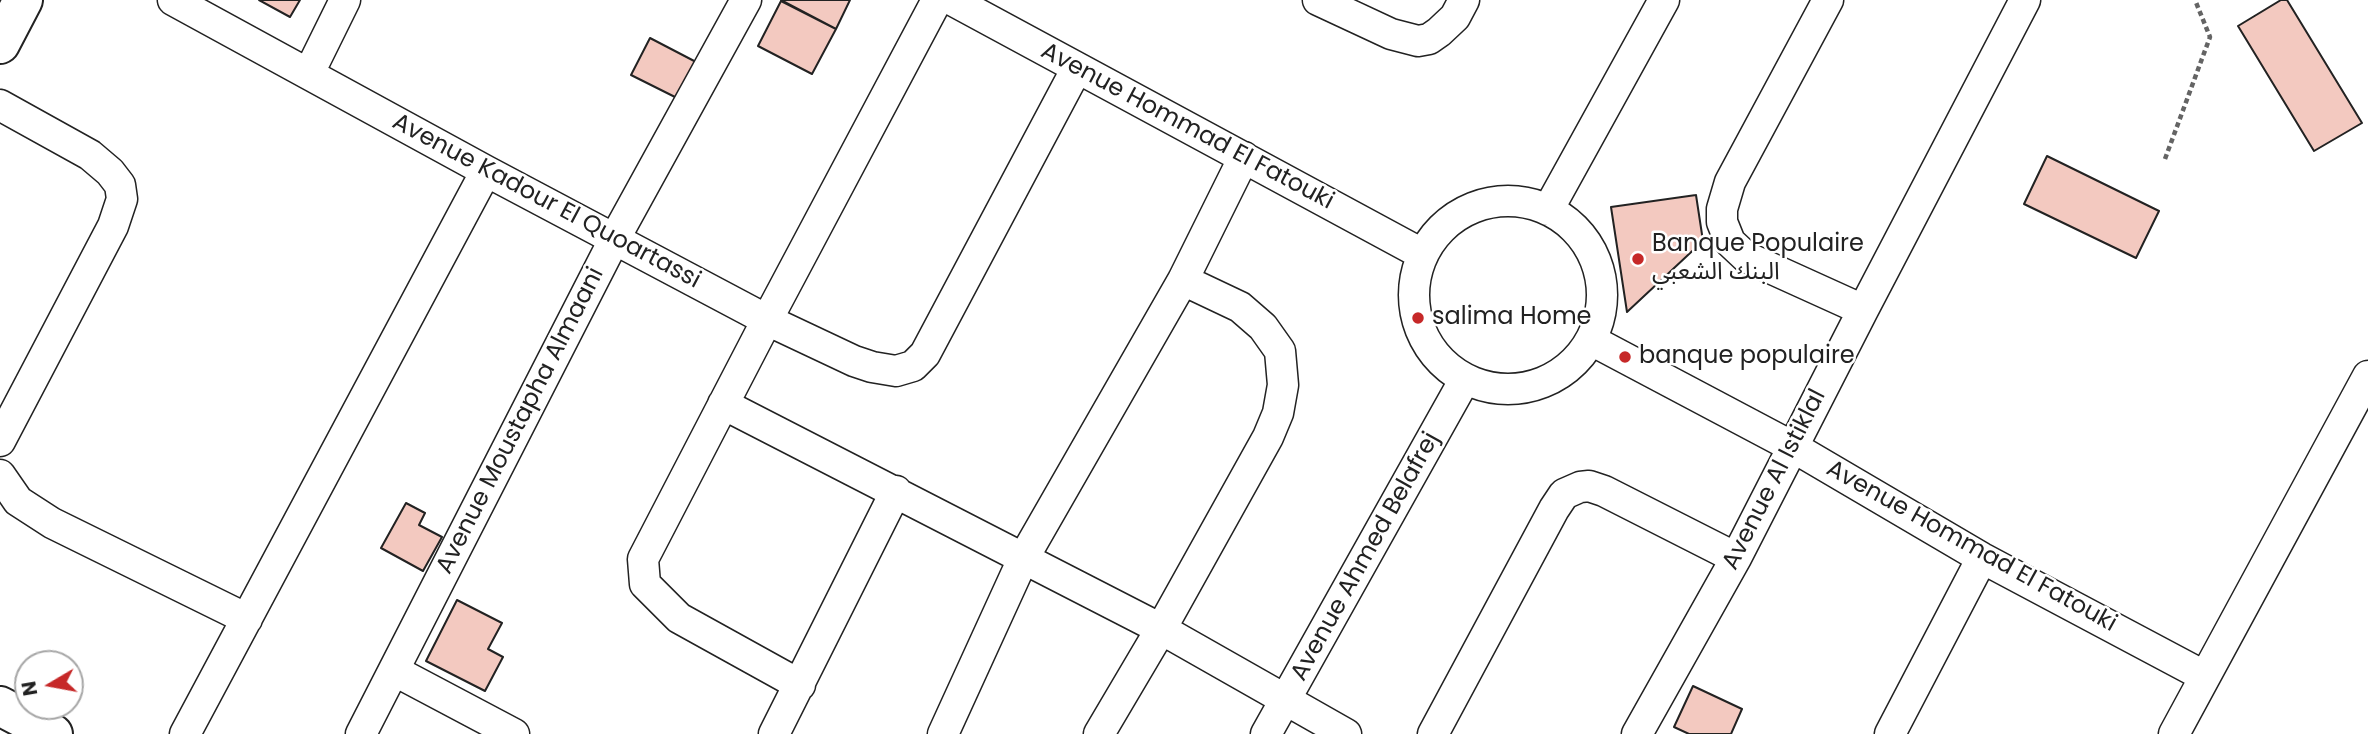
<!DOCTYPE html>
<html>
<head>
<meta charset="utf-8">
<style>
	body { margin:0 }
	#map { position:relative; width:2368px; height:734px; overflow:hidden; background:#fff; font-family:Poppins,sans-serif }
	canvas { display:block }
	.north { position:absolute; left:14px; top:650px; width:70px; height:70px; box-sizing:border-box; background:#fff; border:2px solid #a7a7a7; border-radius:50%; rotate:260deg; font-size:19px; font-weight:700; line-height:28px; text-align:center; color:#222 }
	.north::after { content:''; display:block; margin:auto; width:24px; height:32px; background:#c62828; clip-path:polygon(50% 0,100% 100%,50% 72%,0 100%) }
</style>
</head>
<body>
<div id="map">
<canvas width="2368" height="734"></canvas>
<div class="north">N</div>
</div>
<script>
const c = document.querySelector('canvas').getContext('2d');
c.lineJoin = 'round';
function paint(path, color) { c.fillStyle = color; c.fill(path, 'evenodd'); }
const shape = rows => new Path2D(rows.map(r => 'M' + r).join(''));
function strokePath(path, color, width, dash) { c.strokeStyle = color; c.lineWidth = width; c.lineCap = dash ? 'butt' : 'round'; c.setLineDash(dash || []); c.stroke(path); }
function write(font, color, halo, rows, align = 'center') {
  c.font = font + ' Poppins,"Noto Sans Arabic",sans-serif'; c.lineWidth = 5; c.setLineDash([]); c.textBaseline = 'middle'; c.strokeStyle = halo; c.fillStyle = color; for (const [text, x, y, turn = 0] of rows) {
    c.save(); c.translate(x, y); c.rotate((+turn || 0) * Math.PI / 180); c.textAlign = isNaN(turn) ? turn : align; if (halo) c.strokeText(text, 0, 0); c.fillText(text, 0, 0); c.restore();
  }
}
const building = shape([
	[259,0,300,0,290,17,259,0],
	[781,0,850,0,836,29,781,0],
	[2281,0,2287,0,2362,123,2314,151,2238,26,2281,0],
	[781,1,836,29,812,74,758,46,781,1],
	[650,38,698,63,679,99,631,75,650,38],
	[2047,156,2159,211,2136,258,2024,204,2047,156],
	[1696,195,1703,241,1627,312,1611,207,1696,195],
	[406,503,425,513,419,525,442,537,423,571,381,548,406,503],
	[457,600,502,623,488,649,503,657,485,691,426,661,457,600],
	[1693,686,1742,709,1731,734,1689,734,1674,727,1693,686]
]);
paint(building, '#f3c9c0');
strokePath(building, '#222', 2);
const street = shape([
	[173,0,486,171,767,320,854,361,872,367,896,371,913,366,925,354,1077,68],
	[952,0,1422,254],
	[1318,0,1391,34,1418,41,1429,39,1439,32,1455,17,1464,0],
	[1828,0,1730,182,1722,209,1722,222,1730,242,1746,257,1863,310],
	[309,73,345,0],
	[0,105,90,155,110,172,120,185,122,199,113,226,0,441],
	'1414 295a94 94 0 1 1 188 0a94 94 0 1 1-188 0Z',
	[1548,210,1664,0],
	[1591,340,1793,447,1982,558,2204,676],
	[723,404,1161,629,1346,734],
	[0,475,18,501,52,523,247,619],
	[395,671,514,734],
	[800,685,679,618,645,584,643,559,767,320,937,0],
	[185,734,486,171],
	[361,734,615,238,746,0],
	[774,734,896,491],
	[943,734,1023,559,1183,280,1244,157],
	[1099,734,1161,629,1268,437,1278,413,1283,385,1280,351,1263,327,1240,307,1183,280],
	[1266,734,1465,379],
	[1433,734,1554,509,1564,494,1580,487,1589,486,1604,491,1736,558],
	[1637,734,1736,558,1863,310,2025,0],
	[1890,734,1982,558],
	[2174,734,2368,376]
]);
const secondary = shape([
	[0,44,23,0],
	[0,706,53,734]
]);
strokePath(street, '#222', 33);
strokePath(secondary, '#222', 42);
strokePath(shape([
	[2165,159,2210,37,2195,0]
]), '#646464', 4.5, [5, 3.5]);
strokePath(street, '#fff', 30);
strokePath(secondary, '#fff', 38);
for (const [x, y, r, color] of [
	[1638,259,7,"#c62828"],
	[1418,318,7,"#c62828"],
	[1625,357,7,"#c62828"]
]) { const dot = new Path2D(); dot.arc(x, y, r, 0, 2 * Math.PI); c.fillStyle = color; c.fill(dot); strokePath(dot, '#fff', 2.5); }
write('24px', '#222', '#fff', [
	["Avenue Hommad El Fatouki",1187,127,28],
	["Avenue Kadour El Quoartassi",546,202,28],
	["Avenue Moustapha Almaani",521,421,-63],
	["Avenue Al Istiklal",1775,480,-63],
	["Avenue Hommad El Fatouki",1971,547,29],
	["Avenue Ahmed Belafrej",1366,557,-61]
]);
write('24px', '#222', '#fff', [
	["Banque Populaire",1652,245],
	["البنك الشعبي",1652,273],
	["salima Home",1432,318],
	["banque populaire",1639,357]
], 'left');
</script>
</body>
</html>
